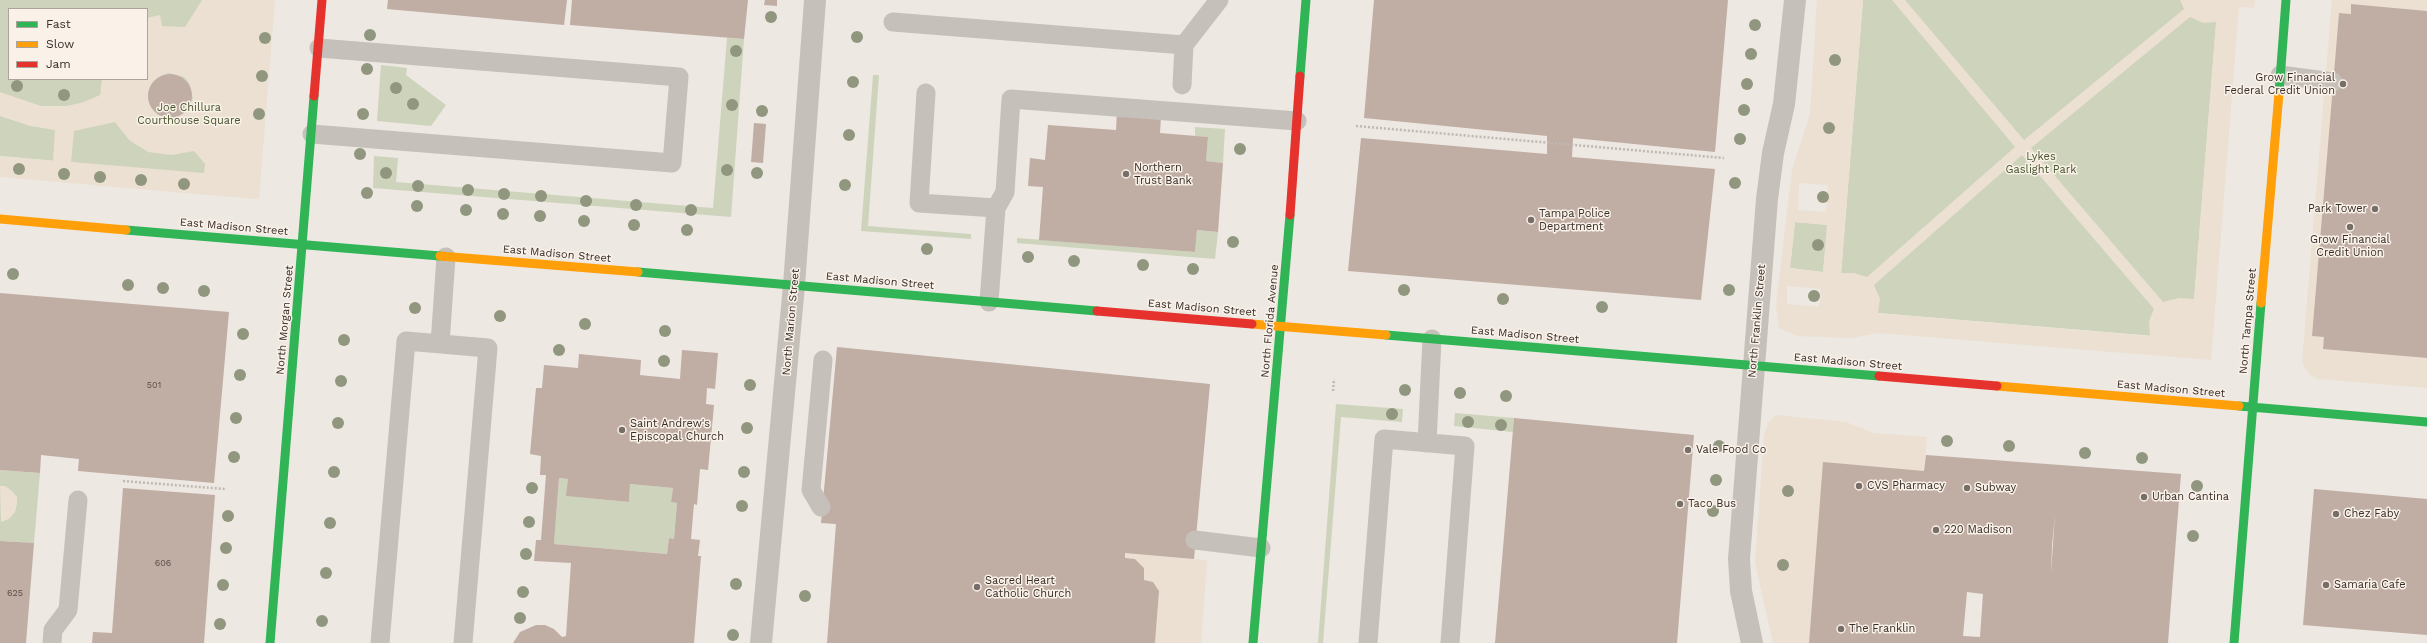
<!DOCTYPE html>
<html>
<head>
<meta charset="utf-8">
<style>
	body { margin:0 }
	#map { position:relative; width:2427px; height:643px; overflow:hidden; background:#ede8e2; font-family:"Work Sans",sans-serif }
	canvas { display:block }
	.legend { position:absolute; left:8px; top:8px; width:140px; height:72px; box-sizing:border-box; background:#faf2e9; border:1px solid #aca39c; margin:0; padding:5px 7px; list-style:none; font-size:12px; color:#372d29 }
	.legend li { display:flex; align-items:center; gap:8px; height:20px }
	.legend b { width:20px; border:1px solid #aca39c }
</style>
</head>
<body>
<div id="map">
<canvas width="2427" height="643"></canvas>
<ul class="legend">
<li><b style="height:5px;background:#30b455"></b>Fast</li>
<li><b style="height:5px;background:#ff9f0a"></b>Slow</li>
<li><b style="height:5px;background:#e5322d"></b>Jam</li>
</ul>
</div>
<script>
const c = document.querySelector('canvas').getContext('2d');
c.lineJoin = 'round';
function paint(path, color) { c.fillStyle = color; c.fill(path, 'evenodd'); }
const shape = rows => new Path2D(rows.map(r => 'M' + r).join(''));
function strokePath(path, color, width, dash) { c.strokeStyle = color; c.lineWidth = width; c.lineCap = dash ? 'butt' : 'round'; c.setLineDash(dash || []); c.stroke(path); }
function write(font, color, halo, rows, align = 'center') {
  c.font = font + ' "Work Sans",sans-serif'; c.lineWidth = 3; c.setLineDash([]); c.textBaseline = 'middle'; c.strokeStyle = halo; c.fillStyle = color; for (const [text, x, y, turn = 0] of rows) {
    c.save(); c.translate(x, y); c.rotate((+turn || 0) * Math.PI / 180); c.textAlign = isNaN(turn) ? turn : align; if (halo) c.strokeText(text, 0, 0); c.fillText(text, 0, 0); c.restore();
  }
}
paint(shape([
	[0,0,254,0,204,174,0,156],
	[9,9,147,9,147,79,9,79],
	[1863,0,2218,0,2191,339,1878,313,1841,274],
	[727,38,744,39,731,217,373,188,374,156,398,158,396,182,713,208],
	[381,65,407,68,406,75,446,105,431,126,377,121],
	[873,75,879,75,868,226,971,234,971,239,861,231],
	[1195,127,1225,129,1223,163,1206,161,1208,137,1195,136],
	[1795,222,1828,225,1823,272,1790,268],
	[1197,230,1218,232,1215,259,1017,243,1017,238,1195,252],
	[1336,404,1403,409,1402,422,1341,417,1323,643,1318,643],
	[1455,413,1514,418,1513,432,1454,426],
	[0,470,40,473,34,543,0,541],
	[559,478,568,479,567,496,629,502,630,484,673,488,671,502,677,503,674,539,669,538,667,554,554,544]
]), '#ced3bc');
paint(shape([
	[202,0,275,0,259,198,255,199,0,177,0,156,53,161,55,130,30,126,0,116,0,92,41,106,67,106,84,102,100,95,102,79,147,79,147,18,160,15,162,26,185,27],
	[169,73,184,77,189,83,193,98,186,111,172,118,158,115,150,104,148,97,152,84,163,75],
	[115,122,129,140,148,152,172,155,194,151,205,164,204,173,71,162,74,131],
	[1817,0,1863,0,1841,273,1854,273,1867,277,2015,147,1892,0,1905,0,2024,140,2184,9,2180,0,2255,0,2254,8,2239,7,2211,360,1878,333,1851,338,1797,336,1779,328,1776,305,1792,170,1810,114],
	[2190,17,2203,23,2216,22,2194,299,2179,298,2163,302,2031,148],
	[2022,155,2154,309,2149,321,2150,336,1878,313,1880,299,1874,285],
	[1799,183,1828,185,1826,212,1798,210],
	[1795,222,1827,225,1823,272,1790,268],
	[1787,286,1821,289,1819,307,1787,304],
	[2332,0,2427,0,2427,11,2352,4,2351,14,2339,13,2312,336,2324,337,2324,349,2427,358,2427,388,2318,379,2309,374,2302,362],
	[1776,415,1846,422,1874,433,1927,437,1924,471,1824,463,1809,643,1773,643,1755,563,1764,435,1769,421],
	[0,486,5,486,12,491,17,497,17,504,15,512,9,519,1,522],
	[1125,553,1207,560,1201,643,1155,643,1159,591,1153,582,1144,580,1144,568,1135,559,1125,558]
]), '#ebe0d2');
paint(shape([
	[388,0,567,0,564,25,387,9],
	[572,0,748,0,744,39,570,25],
	[765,0,777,0,777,6,764,5],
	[1374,0,1728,0,1715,152,1573,138,1572,157,1715,169,1701,300,1348,271,1361,138,1547,154,1547,136,1364,118],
	[2351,4,2427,11,2427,358,2323,349,2324,337,2312,336,2339,13,2351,14],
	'148 96a22 22 0 1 1 44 0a22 22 0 1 1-44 0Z',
	[1117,112,1161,116,1160,133,1208,137,1206,161,1223,163,1218,232,1197,230,1195,252,1039,240,1043,187,1028,186,1030,158,1045,160,1048,125,1116,130],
	[754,123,766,124,763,163,751,162],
	[0,293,229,312,214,483,78,471,79,459,41,455,40,473,0,470],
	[837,347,1210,384,1194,559,1125,553,1125,558,1135,559,1144,568,1144,580,1153,582,1159,591,1155,643,827,643,836,524,821,523],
	[682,350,718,353,715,389,707,388,706,404,714,405,708,470,700,469,697,505,694,504,691,539,700,540,698,556,701,556,694,643,513,643,520,632,536,625,545,625,554,629,562,637,566,636,571,563,534,561,536,540,541,540,546,475,540,475,541,456,530,454,536,388,542,388,544,365,578,368,579,354,641,360,640,375,680,379],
	[559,478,568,479,566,496,629,502,630,484,673,488,671,502,677,503,674,539,669,538,667,554,554,544],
	[1514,418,1694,435,1677,643,1495,643],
	[1926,455,2181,474,2168,643,1809,643,1823,462,1924,471],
	[2055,514,2051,574,2052,546],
	[1967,592,1983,594,1980,637,1963,636],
	[123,488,215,495,204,643,92,643,93,632,112,633],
	[2314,489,2427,499,2427,635,2303,625],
	[0,541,34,543,26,643,0,643]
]), '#c0ada4');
strokePath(shape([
	[1356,126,1724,158],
	[1333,391,1334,379],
	[123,481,225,489]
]), '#bfb8b3', 2.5, [2, 2]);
strokePath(shape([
	[893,22,1184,45,1219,0],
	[2280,75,2333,82],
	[1182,85,1184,45],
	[926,93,919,203,996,208,989,302],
	[312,134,672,163,679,77,319,48],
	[996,208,1005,192,1011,99,1297,121],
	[440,344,446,257],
	[1427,443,1432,339],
	[821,507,811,490,823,360],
	[1195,540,1261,548],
	[52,643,53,630,68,610,78,500],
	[380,643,406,341,488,348,463,643],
	[1368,643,1384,439,1465,446,1450,643]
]), '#c6c0ba', 19);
strokePath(shape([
	[761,643,794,285,815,0],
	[1752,643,1741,591,1739,559,1767,199,1773,153,1784,104,1795,0]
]), '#c6c0ba', 22);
strokePath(shape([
	[1300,76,1306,0],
	[2279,93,2286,0],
	[126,230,440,256],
	[638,272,1097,311],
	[1386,335,1879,376],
	[2239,406,2427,422],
	[270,643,314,96],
	[1253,643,1290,215],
	[2234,643,2261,303]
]), '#30b455', 9);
strokePath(shape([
	[0,219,126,230],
	[440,256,638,272],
	[2261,303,2279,93],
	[1252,324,1386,335],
	[1997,386,2239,406]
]), '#ff9f0a', 9);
strokePath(shape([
	[314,96,322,0],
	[1290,215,1300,76],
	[1097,311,1252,324],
	[1879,376,1997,386]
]), '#e5322d', 9);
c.fillStyle = '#91977e';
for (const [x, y] of [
	[771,17],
	[1755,25],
	[370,35],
	[857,37],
	[265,38],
	[736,51],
	[1751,54],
	[1835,60],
	[367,69],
	[262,76],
	[853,82],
	[1747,84],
	[17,86],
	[396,88],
	[64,95],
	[413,104],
	[732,105],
	[1744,110],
	[762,111],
	[259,114],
	[363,114],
	[1829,128],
	[849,135],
	[1740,139],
	[1240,149],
	[360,154],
	[19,169],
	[727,170],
	[386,173],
	[757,173],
	[64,174],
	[100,177],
	[141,180],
	[1735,183],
	[184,184],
	[845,185],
	[418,186],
	[468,190],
	[367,193],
	[504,194],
	[541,196],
	[1823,197],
	[586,201],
	[636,205],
	[417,206],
	[466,210],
	[691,210],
	[503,214],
	[540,216],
	[584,221],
	[634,225],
	[687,230],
	[1233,242],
	[1818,245],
	[927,249],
	[1028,257],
	[1074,261],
	[1143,265],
	[1193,269],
	[13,274],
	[128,285],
	[163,288],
	[1404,290],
	[1729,290],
	[204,291],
	[1814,296],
	[1503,299],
	[1602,307],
	[415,308],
	[500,316],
	[585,324],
	[665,331],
	[243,334],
	[344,340],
	[559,350],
	[664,361],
	[240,375],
	[341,381],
	[750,385],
	[1405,390],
	[1460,393],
	[1506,396],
	[1392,414],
	[236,418],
	[1468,422],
	[338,423],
	[1501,425],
	[747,428],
	[1947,441],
	[1719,446],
	[2009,446],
	[2085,453],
	[234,457],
	[2142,458],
	[334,472],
	[744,472],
	[1716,480],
	[2197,486],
	[532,488],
	[1788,491],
	[742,506],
	[1713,511],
	[228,516],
	[529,522],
	[330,523],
	[2193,536],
	[226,548],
	[526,554],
	[1783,565],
	[326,573],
	[736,584],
	[223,585],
	[523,592],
	[805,596],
	[520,618],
	[322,621],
	[220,624],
	[733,635]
]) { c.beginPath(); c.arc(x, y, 6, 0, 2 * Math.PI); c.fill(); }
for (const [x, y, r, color] of [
	[2343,84,4,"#776e6a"],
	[1126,174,4,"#776e6a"],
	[2375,209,4,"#776e6a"],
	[1531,220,4,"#776e6a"],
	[2350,227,4,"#776e6a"],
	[622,430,4,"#776e6a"],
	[1688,450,4,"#776e6a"],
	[1859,486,4,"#776e6a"],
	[1967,488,4,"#776e6a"],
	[2144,497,4,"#776e6a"],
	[1680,504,4,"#776e6a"],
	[2336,514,4,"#776e6a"],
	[1936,530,4,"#776e6a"],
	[2326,585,4,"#776e6a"],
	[977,587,4,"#776e6a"],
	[1841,629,4,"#776e6a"]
]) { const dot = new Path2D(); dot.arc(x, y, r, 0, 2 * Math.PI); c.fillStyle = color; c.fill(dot); strokePath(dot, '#faf2e9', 1.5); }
write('9px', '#594d48', null, [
	["501",154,385],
	["606",163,563],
	["625",15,593]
]);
write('11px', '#372d29', '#faf2e9', [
	["Grow Financial",2335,78,"right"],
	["Federal Credit Union",2335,91,"right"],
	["Northern",1134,168],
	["Trust Bank",1134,181],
	["Park Tower",2367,209,"right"],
	["Tampa Police",1539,214],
	["Department",1539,227],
	["Grow Financial",2350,240,"center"],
	["Credit Union",2350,253,"center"],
	["Saint Andrew's",630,424],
	["Episcopal Church",630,437],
	["Vale Food Co",1696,450],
	["CVS Pharmacy",1867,486],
	["Subway",1975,488],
	["Urban Cantina",2152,497],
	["Taco Bus",1688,504],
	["Chez Faby",2344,514],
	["220 Madison",1944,530],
	["Sacred Heart",985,581],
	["Catholic Church",985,594],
	["Samaria Cafe",2334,585],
	["The Franklin",1849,629]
], 'left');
write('11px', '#46552c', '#faf2e9', [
	["Joe Chillura",189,108],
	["Courthouse Square",189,121],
	["Lykes",2041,157],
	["Gaslight Park",2041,170]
]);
write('11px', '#372d29', '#faf2e9', [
	["East Madison Street",234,227,5],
	["East Madison Street",557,254,5],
	["East Madison Street",880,281,5],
	["East Madison Street",1202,308,5],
	["North Morgan Street",285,320,-85],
	["North Florida Avenue",1270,321,-85],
	["North Franklin Street",1757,321,-85],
	["North Tampa Street",2248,321,-85],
	["North Marion Street",791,322,-85],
	["East Madison Street",1525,335,5],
	["East Madison Street",1848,362,5],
	["East Madison Street",2171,389,5]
]);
</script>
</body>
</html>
